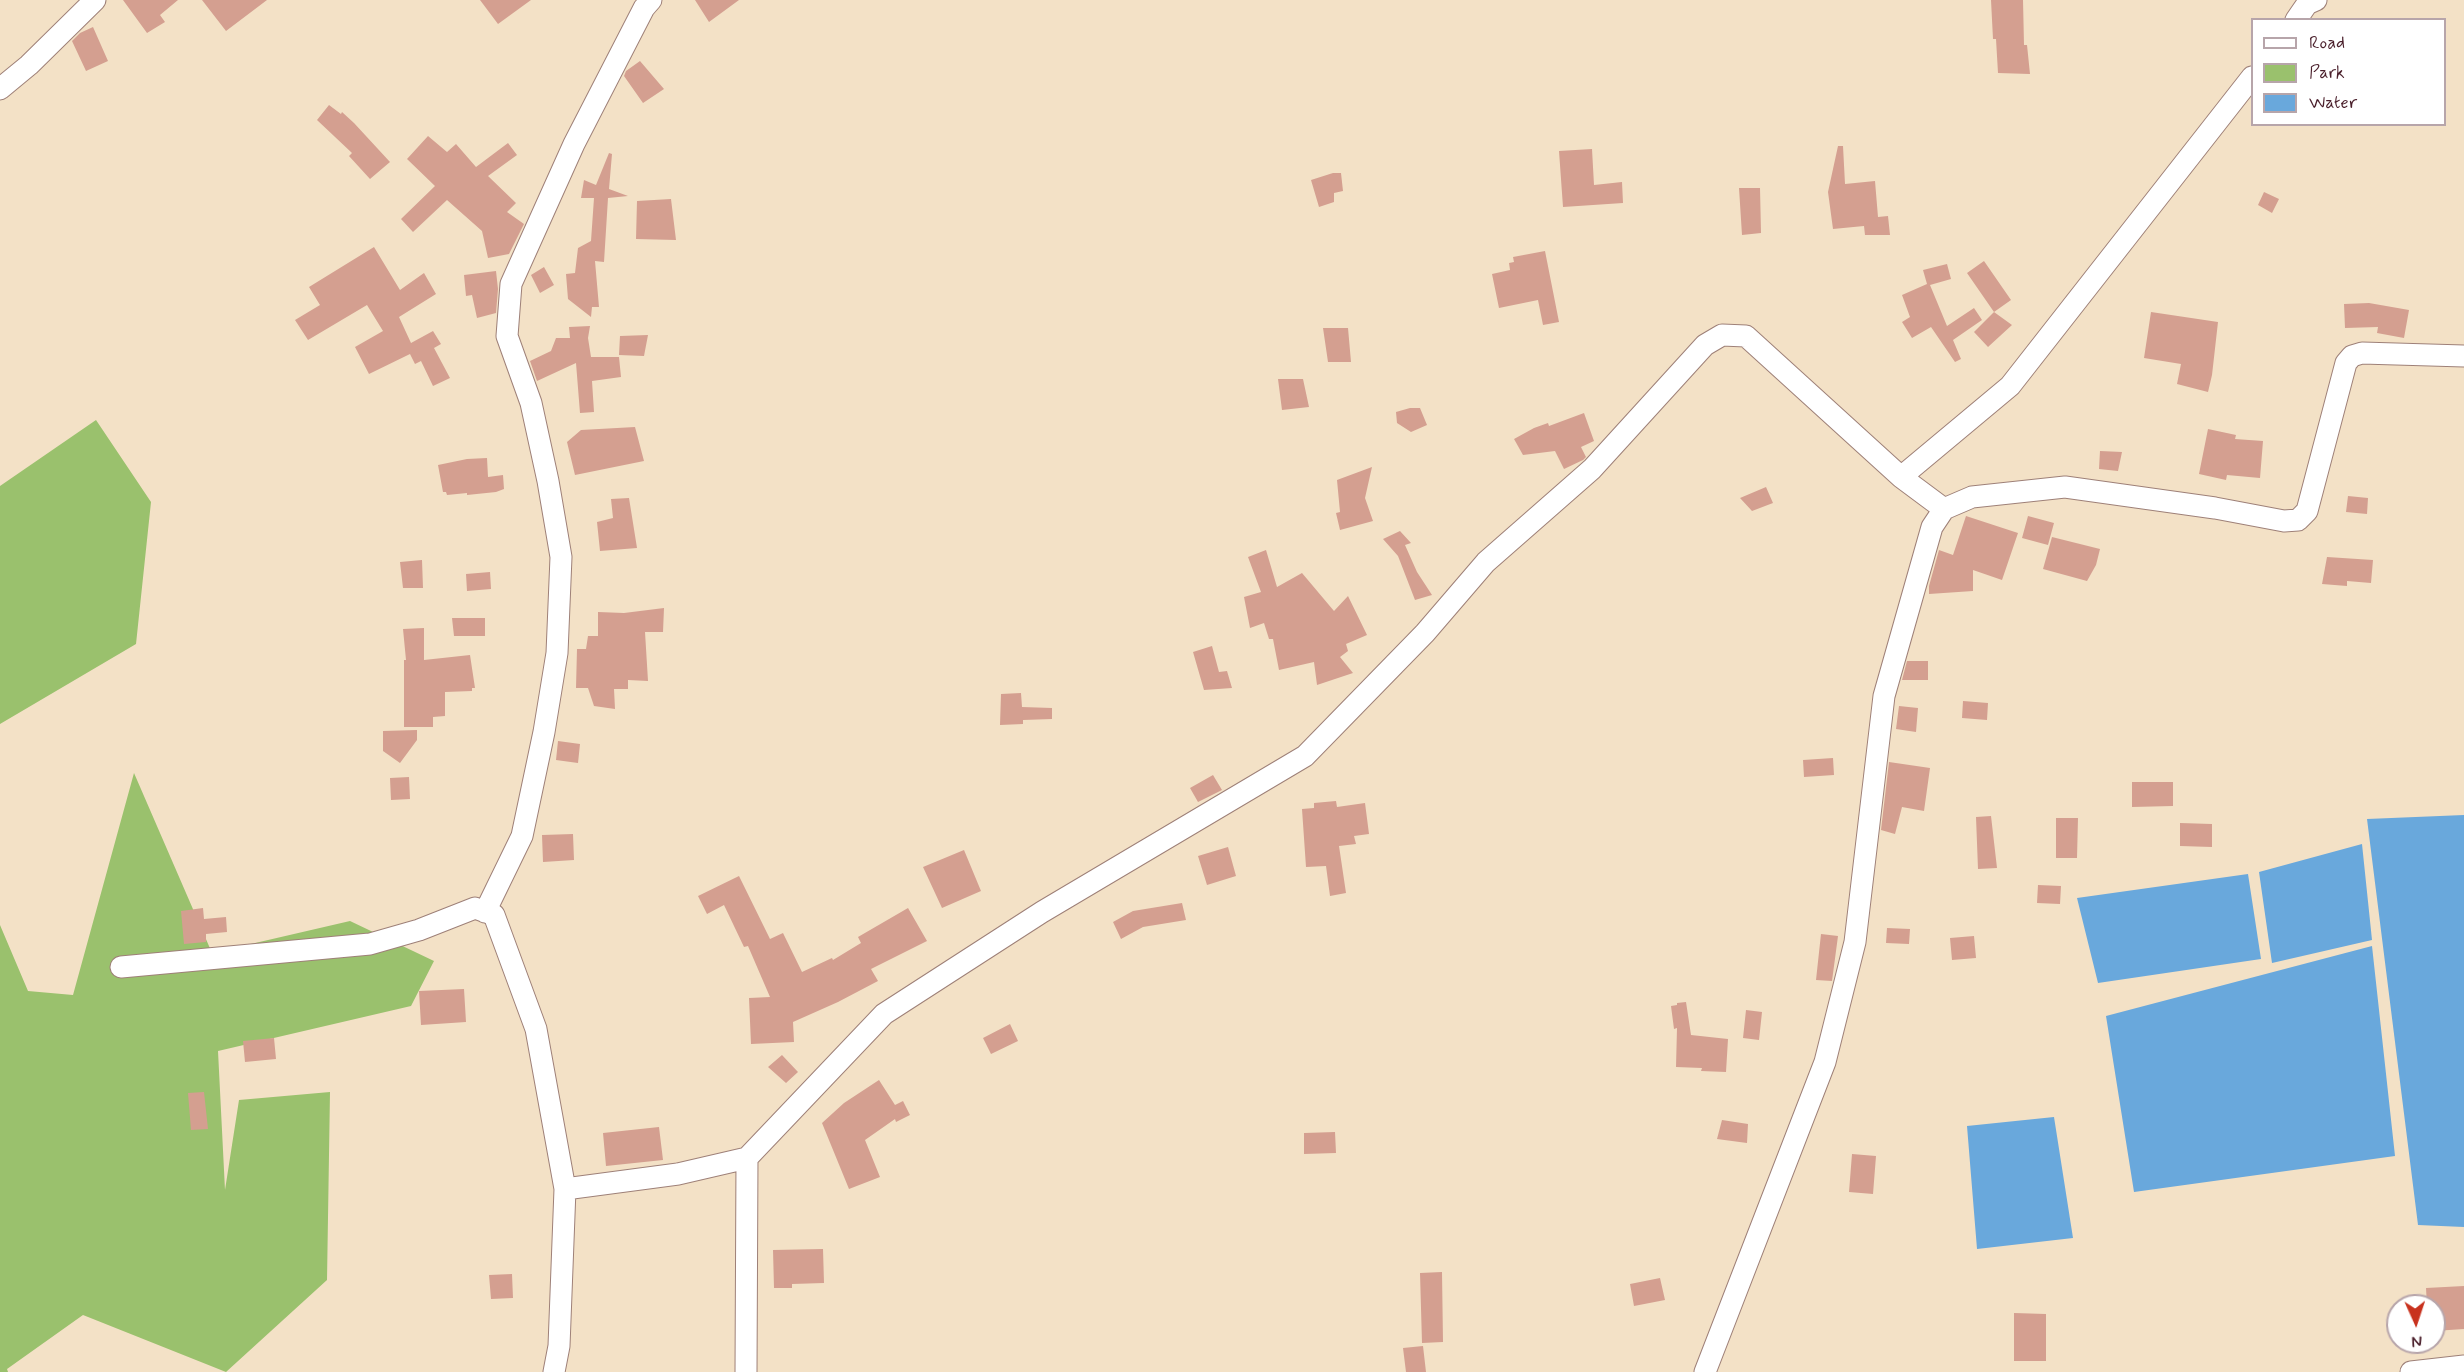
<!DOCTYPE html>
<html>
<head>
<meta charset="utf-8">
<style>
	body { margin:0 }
	#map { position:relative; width:2464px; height:1372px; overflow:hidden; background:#f3e1c6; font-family:Mynerve,sans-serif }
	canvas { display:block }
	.legend { position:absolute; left:2251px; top:18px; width:195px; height:108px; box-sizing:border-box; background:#fff; border:2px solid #b7a5aa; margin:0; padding:8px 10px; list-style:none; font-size:18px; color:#4a1f2b }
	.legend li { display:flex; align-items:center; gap:12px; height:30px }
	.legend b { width:30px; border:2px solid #b7a5aa }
	.north { position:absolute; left:2386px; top:1294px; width:60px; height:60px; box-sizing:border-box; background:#fff; border:2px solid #b7a5aa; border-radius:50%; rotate:177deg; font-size:16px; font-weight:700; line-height:24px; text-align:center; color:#4a1f2b }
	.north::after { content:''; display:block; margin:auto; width:21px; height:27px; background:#c8321e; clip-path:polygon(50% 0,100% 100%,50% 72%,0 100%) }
</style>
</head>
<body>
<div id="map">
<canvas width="2464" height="1372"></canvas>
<ul class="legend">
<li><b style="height:8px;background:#fff"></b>Road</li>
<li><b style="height:16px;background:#9ac16d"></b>Park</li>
<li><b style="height:16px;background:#69a8dc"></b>Water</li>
</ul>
<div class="north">N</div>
</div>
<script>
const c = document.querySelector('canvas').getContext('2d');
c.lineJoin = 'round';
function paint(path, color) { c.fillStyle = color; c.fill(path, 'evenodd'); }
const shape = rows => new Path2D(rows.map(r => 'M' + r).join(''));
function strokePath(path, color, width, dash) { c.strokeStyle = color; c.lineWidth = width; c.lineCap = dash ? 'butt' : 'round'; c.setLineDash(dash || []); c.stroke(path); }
paint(shape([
	[96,420,151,502,136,644,0,724,0,486],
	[134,773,212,953,350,921,434,961,411,1006,218,1051,225,1190,239,1100,330,1092,327,1280,226,1372,83,1315,7,1369,8,1372,0,1372,0,925,28,991,73,995]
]), '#9ac16d');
paint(shape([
	[2464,815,2464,1227,2418,1225,2367,819],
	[2362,844,2372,940,2272,963,2259,872],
	[2248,874,2261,959,2098,983,2077,898],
	[2372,946,2395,1156,2134,1192,2106,1016],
	[2054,1117,2073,1238,1977,1249,1967,1126]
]), '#69a8dc');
paint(shape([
	[123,0,178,0,160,15,165,22,147,33],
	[202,0,267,0,226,31],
	[480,0,531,0,498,24],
	[695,0,739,0,709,22],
	[1991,0,2023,0,2024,45,2027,45,2030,74,1998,73,1996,39,1993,39],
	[93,27,108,61,86,71,72,41,80,33],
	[640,61,664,89,643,103,624,76,626,71],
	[329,105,341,114,342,112,354,123,390,162,370,179,349,156,352,153,317,120],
	[428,136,447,152,456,144,476,167,508,143,517,155,488,176,516,203,507,212,524,224,509,254,488,258,482,231,447,200,413,232,401,219,435,186,407,159],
	[1838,146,1843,146,1845,184,1875,181,1878,217,1888,216,1890,235,1865,235,1864,226,1833,229,1828,192],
	[1592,149,1594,185,1622,182,1623,203,1563,207,1559,151],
	[609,153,612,154,609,189,628,196,608,198,604,262,595,261,599,307,592,307,591,317,568,299,566,274,575,273,578,248,591,241,594,198,581,198,584,180,596,185],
	[1333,173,1341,173,1343,191,1334,193,1334,202,1319,207,1311,180],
	[1739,188,1760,188,1761,233,1742,235],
	[2264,192,2279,199,2272,213,2258,205],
	[671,199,676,240,636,239,637,201],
	[374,247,400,290,424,273,436,294,399,317,411,343,433,331,441,344,434,348,450,378,433,386,421,361,415,364,410,354,369,374,355,347,383,331,367,305,308,340,295,320,320,305,309,287],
	[1545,251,1559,322,1543,325,1538,300,1499,308,1492,274,1510,270,1509,263,1514,262,1513,257],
	[1984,261,2011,300,1994,312,1967,273],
	[1947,264,1951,279,1930,285,1947,326,1974,308,1982,320,1953,340,1961,359,1955,362,1931,327,1912,338,1902,322,1910,317,1902,295,1927,284,1923,270],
	[544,267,554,285,540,293,531,275],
	[496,271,498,289,496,313,477,318,472,295,466,296,464,275],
	[2369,303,2409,310,2404,338,2377,333,2378,327,2345,328,2344,304],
	[1994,312,2012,325,1988,347,1974,332],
	[2151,312,2218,322,2212,375,2208,392,2177,384,2181,364,2144,358],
	[590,326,588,338,591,357,619,357,621,377,592,381,594,412,580,413,576,363,537,381,530,361,551,351,556,338,570,338,569,327],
	[1323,328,1348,328,1351,362,1328,362],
	[648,335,644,356,619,355,620,336],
	[1278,379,1303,379,1309,407,1282,410],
	[1410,408,1420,408,1427,425,1411,432,1397,423,1396,412],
	[1584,413,1594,441,1581,447,1586,457,1583,460,1564,469,1555,451,1523,455,1514,439,1534,428,1548,423,1549,426],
	[635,427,644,461,575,475,567,442,581,430],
	[2208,429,2236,435,2235,439,2263,441,2260,478,2227,475,2226,480,2199,474],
	[2100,451,2122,452,2118,471,2099,469],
	[487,458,488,477,503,475,504,489,496,492,467,495,467,493,447,495,446,492,443,492,438,465,467,459],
	[1372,467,1365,498,1373,521,1340,530,1336,513,1340,512,1337,480],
	[1766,487,1773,503,1752,511,1740,498],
	[2348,496,2368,498,2367,514,2346,512],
	[629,498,637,548,600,551,597,522,613,518,611,499],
	[1966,516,2018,533,2002,580,1973,570,1973,591,1929,594,1929,586,1939,550,1953,555],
	[2028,516,2054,523,2048,545,2022,538],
	[1400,531,1411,543,1405,545,1417,572,1432,595,1415,600,1398,556,1383,539],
	[2052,537,2100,549,2096,565,2087,581,2043,569],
	[1266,550,1277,587,1302,573,1334,611,1348,596,1367,635,1346,644,1348,651,1340,657,1353,673,1317,685,1314,662,1279,670,1273,639,1269,639,1264,623,1250,628,1244,597,1261,592,1248,557],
	[2327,557,2373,560,2371,583,2347,581,2347,586,2322,584],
	[422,560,423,588,403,588,400,562],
	[490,572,491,589,467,591,466,574],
	[664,608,663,632,645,632,648,681,628,680,628,689,614,689,615,709,594,706,588,688,576,688,577,649,586,649,588,636,598,636,598,612,624,613],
	[452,618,485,618,485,636,454,636],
	[424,628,424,660,470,655,475,688,472,688,472,691,445,692,445,716,433,717,433,727,404,727,404,660,406,660,403,629],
	[1212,646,1219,672,1227,671,1232,688,1204,690,1193,652],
	[1907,661,1928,661,1928,680,1902,680],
	[1021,693,1022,707,1052,708,1052,719,1023,720,1023,724,1000,725,1001,694],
	[1963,701,1988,703,1987,720,1962,718],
	[1899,706,1918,708,1916,732,1896,729],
	[417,730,417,740,400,763,383,751,383,731],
	[558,741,580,744,578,763,556,760],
	[1833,758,1834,775,1804,777,1803,760],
	[1889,762,1930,768,1924,811,1902,807,1895,834,1881,830],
	[1213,775,1222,790,1198,802,1190,788],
	[409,777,410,799,391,800,390,778],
	[2132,782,2173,782,2173,806,2132,807],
	[1336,801,1337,807,1365,803,1369,834,1354,836,1356,844,1339,846,1346,893,1330,896,1326,866,1306,867,1302,809,1314,808,1314,803],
	[1991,816,1997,868,1978,869,1976,817],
	[2056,818,2078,818,2077,858,2056,858],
	[2180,823,2212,824,2212,847,2180,846],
	[573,834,574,860,543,862,542,835],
	[1228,847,1236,876,1207,885,1198,856],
	[964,850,981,891,942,908,923,867],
	[739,876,770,939,783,933,802,972,832,958,833,960,861,943,858,937,908,908,927,941,871,969,878,981,838,1002,793,1022,794,1042,751,1044,749,998,770,997,748,946,744,947,724,905,707,914,698,896],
	[2038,885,2061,886,2060,904,2037,903],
	[1182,903,1186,920,1143,927,1121,939,1113,922,1133,911],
	[203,908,204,919,226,917,227,932,206,934,206,942,184,944,181,911],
	[1887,928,1910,929,1909,944,1886,943],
	[1821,934,1838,936,1832,981,1816,980],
	[1974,936,1976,958,1952,960,1950,938],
	[464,989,466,1022,421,1025,419,991],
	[1686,1002,1691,1035,1728,1039,1726,1072,1701,1071,1702,1068,1676,1067,1677,1028,1674,1029,1671,1006,1677,1005,1677,1003],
	[1746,1010,1762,1012,1759,1040,1743,1038],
	[1010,1024,1018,1041,991,1054,983,1038],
	[274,1038,276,1059,245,1062,243,1041],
	[782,1055,798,1072,786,1083,768,1067],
	[879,1080,895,1105,903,1101,910,1115,896,1122,895,1119,865,1140,880,1177,849,1189,822,1123,844,1103],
	[204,1092,208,1129,191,1130,188,1093],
	[1722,1120,1748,1124,1747,1143,1717,1139],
	[659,1127,663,1160,606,1166,603,1133],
	[1335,1132,1336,1153,1304,1154,1304,1133],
	[1852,1154,1876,1156,1873,1194,1849,1192],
	[823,1249,824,1283,792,1284,792,1288,774,1288,773,1250],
	[1442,1272,1443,1342,1422,1343,1420,1273],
	[512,1274,513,1298,491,1299,489,1275],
	[1660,1278,1665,1300,1634,1306,1630,1284],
	[2464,1286,2464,1329,2434,1331,2434,1306,2427,1306,2426,1288],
	[2014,1313,2046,1314,2046,1361,2014,1361],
	[1423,1346,1426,1372,1406,1372,1403,1348]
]), '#d49f90');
const minor = shape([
	[2296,20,2307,4,2316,0],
	[0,89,29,65,95,0],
	[1901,477,2010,386,2252,77],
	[485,912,522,836,544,732,557,653,561,557,548,481,531,403,507,336,511,284,574,144,644,8,651,0],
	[121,967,370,944,419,930,475,908,494,915,536,1029,565,1189,559,1346,554,1372],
	[565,1189,678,1174,747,1158,884,1014,1042,912,1305,756,1425,633,1486,562,1592,469,1705,345,1722,335,1746,336,1901,477,1944,509],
	[746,1372,747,1158],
	[1705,1372,1825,1062,1855,942,1884,696,1932,527,1944,509,1972,497,2065,487,2215,508,2284,521,2298,520,2307,511,2346,363,2352,356,2362,353,2464,356],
	[2411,1372,2464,1366]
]);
strokePath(minor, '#9e8078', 23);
strokePath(minor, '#fff', 21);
</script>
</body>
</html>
